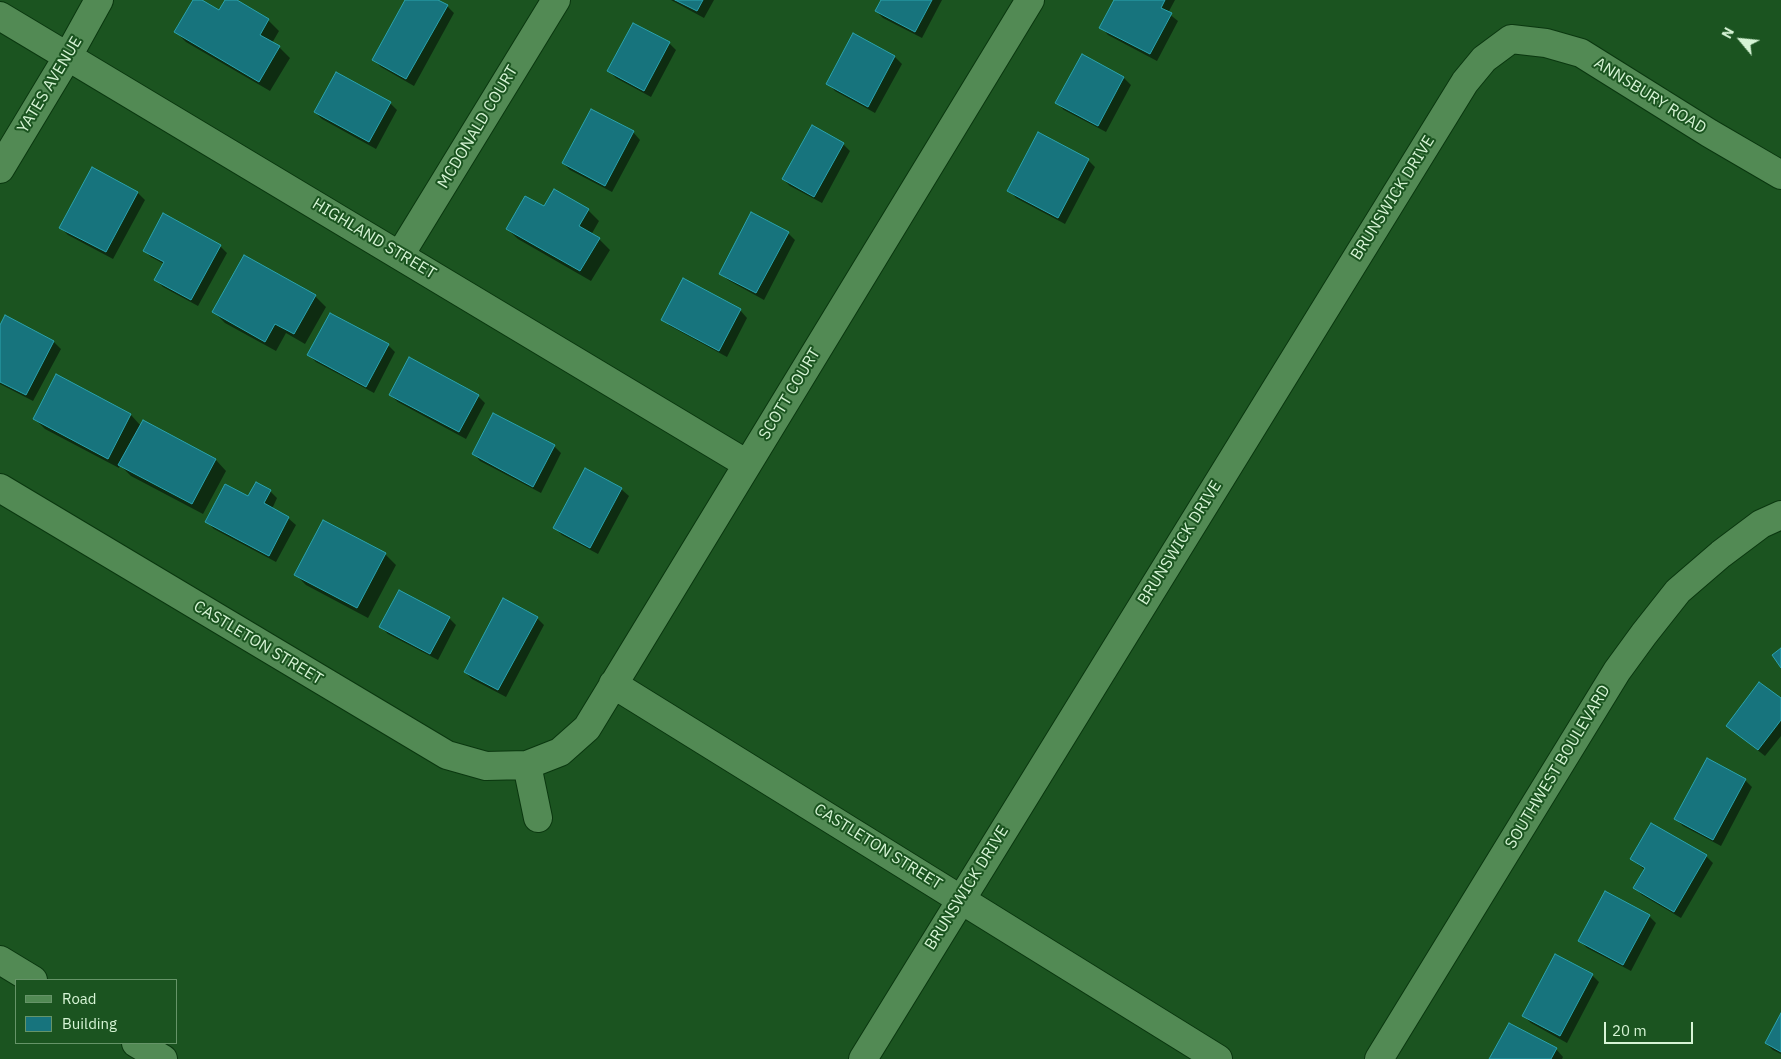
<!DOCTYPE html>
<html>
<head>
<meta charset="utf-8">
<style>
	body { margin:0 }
	#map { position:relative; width:1781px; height:1059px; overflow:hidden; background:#1b5420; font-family:"IBM Plex Sans",sans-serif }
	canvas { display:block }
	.legend { position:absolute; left:15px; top:979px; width:162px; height:65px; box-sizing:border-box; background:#1b5420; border:1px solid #669468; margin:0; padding:6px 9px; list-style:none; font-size:15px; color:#d6f4d5 }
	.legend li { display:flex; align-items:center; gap:10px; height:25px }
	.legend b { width:25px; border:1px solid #669468 }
	.north { position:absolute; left:1716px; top:15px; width:50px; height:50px; -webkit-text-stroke:4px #1b5420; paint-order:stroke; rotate:298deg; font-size:14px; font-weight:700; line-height:20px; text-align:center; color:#d6f4d5 }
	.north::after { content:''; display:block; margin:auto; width:18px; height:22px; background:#d6f4d5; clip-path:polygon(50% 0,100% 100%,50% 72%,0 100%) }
	.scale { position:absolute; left:1604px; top:1022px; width:89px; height:22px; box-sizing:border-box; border:2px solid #d6f4d5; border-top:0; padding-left:6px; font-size:15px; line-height:18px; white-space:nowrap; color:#d6f4d5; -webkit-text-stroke:4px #1b5420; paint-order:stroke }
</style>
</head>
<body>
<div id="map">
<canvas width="1781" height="1059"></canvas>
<ul class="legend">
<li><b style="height:6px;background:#528a54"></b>Road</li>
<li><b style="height:14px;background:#17747d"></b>Building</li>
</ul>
<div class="north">N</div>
<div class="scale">20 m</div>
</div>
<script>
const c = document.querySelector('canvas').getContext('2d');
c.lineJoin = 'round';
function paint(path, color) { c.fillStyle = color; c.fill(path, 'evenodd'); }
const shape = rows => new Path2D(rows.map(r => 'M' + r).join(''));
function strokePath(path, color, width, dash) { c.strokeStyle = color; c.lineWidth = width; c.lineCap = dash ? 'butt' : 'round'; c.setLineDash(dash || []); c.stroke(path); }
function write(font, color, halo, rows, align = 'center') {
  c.font = font + ' "IBM Plex Sans",sans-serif'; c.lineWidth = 4; c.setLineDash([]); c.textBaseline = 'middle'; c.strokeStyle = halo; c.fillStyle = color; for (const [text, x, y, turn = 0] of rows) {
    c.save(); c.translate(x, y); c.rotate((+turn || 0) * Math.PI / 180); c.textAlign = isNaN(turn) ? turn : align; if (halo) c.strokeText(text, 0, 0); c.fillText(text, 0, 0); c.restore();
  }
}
paint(shape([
	[194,0,200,0,220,12,227,0,234,0,268,20,279,31,272,43,279,47,290,58,270,91,186,42,176,32],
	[407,0,435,0,447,6,454,13,414,86,381,67,374,60],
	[671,0,714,0,704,18],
	[882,0,942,0,922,38,883,18,876,11],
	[1115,0,1175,0,1168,13,1178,21,1157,61,1108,35,1101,27],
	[854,35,895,57,902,64,875,113,835,91,828,83],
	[669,43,676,50,651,97,616,78,609,71],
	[1082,56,1124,78,1131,85,1106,132,1064,110,1057,103],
	[390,103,397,110,376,149,322,119,315,112],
	[592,110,633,132,640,140,612,192,570,170,563,163],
	[843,144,850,151,822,203,790,186,783,179],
	[1088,160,1095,167,1065,224,1016,198,1009,190],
	[138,193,145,200,113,259,68,235,61,228],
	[544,208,588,210,599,221,591,235,599,239,610,250,591,281,518,239,507,229],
	[788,233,795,240,764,300,728,280,720,273],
	[220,246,227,253,198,306,163,287,156,280,164,264,151,257,144,250],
	[683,280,740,310,747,318,727,357,670,326,663,319],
	[315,296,326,307,305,344,286,333,276,351,225,323,214,312],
	[6,317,54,342,61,349,33,401,0,384,0,328],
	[388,345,395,352,374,393,316,362,309,355],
	[57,376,131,415,141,426,143,421,216,460,226,471,203,514,131,476,120,465,119,468,45,429,34,418],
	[390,395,478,396,485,403,466,439,398,402],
	[494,414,554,446,561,453,541,493,480,461,473,453],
	[621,489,629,496,598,554,562,535,555,528],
	[270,491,277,498,272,509,288,518,296,525,276,562,214,529,207,522,249,498],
	[385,554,396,565,368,618,306,585,295,574],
	[449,618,456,625,438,660,388,634,381,627],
	[537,618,544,625,506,697,472,679,465,672],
	[1781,700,1781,736,1765,756,1727,726],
	[1745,780,1752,787,1721,846,1683,826,1676,819],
	[1706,856,1713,863,1681,918,1642,895,1635,888,1645,870,1631,859],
	[1649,916,1656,923,1631,971,1587,948,1580,941],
	[1592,975,1599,982,1567,1043,1531,1023,1524,1016],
	[1781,1015,1781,1054,1773,1050,1766,1043],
	[1556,1049,1563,1057,1562,1059,1491,1059]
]), '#0007');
const building = shape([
	[193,0,202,0,219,10,225,0,237,0,269,19,260,35,280,46,259,82,174,32,193,0],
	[405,0,438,0,448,5,406,79,372,60,405,0],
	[675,0,703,0,697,11,675,0],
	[881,0,932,0,915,32,875,11,881,0],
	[1114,0,1165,0,1161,8,1172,13,1150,54,1099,28,1114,0],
	[633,23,670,42,644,91,607,71,633,23],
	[853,33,895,56,868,107,826,84,853,33],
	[1082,54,1124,77,1098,126,1055,103,1082,54],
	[336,72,391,102,369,142,314,112,336,72],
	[591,109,634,131,605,186,562,163,591,109],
	[812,125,844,143,814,197,782,179,812,125],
	[1038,132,1089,159,1058,218,1007,191,1038,132],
	[92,167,138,192,106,252,59,228,92,167],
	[554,189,589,209,579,226,600,238,580,271,506,229,525,196,544,206,554,189],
	[751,212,789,232,756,293,719,274,751,212],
	[163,213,221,245,191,300,154,280,164,262,143,251,163,213],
	[244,255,316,295,294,334,275,324,265,342,212,312,244,255],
	[683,278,741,309,719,351,661,320,683,278],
	[330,313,389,344,366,387,307,355,330,313],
	[5,315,54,341,26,395,0,382,0,325,5,315],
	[409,357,479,395,459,432,389,395,409,357],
	[56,374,131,414,108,459,33,419,56,374],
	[493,413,555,445,533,487,472,454,493,413],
	[143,420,216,459,192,504,118,465,143,420],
	[585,468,622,488,590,548,553,528,585,468],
	[256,482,271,490,264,503,289,517,269,556,205,522,225,484,248,496,256,482],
	[323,520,386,553,357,608,294,575,323,520],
	[399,590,450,617,430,654,379,627,399,590],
	[503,598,538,617,498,690,464,672,503,598],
	[1781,648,1781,668,1772,655,1781,648],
	[1759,682,1781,698,1781,720,1758,750,1726,726,1759,682],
	[1707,758,1746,779,1713,840,1674,819,1707,758],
	[1651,823,1707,855,1674,912,1633,888,1645,868,1630,859,1651,823],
	[1605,891,1650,915,1623,965,1578,941,1605,891],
	[1555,954,1593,974,1560,1036,1522,1016,1555,954],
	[1781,1013,1781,1052,1765,1043,1781,1013],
	[1509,1023,1557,1048,1551,1059,1489,1059,1509,1023]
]);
paint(building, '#17747d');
strokePath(building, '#2ba3af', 1);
const minor = shape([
	[0,16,747,464],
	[0,169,68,56,99,0],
	[400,255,556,0],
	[0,488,447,755,486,766,527,765,560,752,587,728,1030,0],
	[613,684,1218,1059],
	[527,765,538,818],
	[0,960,33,980],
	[136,1043,163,1059],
	[863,1059,1465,82,1484,59,1511,39,1546,43,1581,53,1709,133,1781,175]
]);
const tertiary = shape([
	[1379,1059,1617,671,1644,634,1678,591,1721,554,1761,524,1781,515]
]);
strokePath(minor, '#0a370f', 30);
strokePath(tertiary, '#0a370f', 30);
strokePath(minor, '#528a54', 28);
strokePath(tertiary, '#528a54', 28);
write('16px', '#d6f4d5', '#1b5420', [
	["YATES AVENUE",50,85,-59],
	["ANNSBURY ROAD",1650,96,32],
	["MCDONALD COURT",478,127,-59],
	["BRUNSWICK DRIVE",1393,198,-58],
	["HIGHLAND STREET",374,239,31],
	["SCOTT COURT",790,394,-59],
	["BRUNSWICK DRIVE",1180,543,-58],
	["CASTLETON STREET",258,643,31],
	["SOUTHWEST BOULEVARD",1558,767,-59],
	["CASTLETON STREET",878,847,32],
	["BRUNSWICK DRIVE",967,888,-58]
]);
</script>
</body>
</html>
